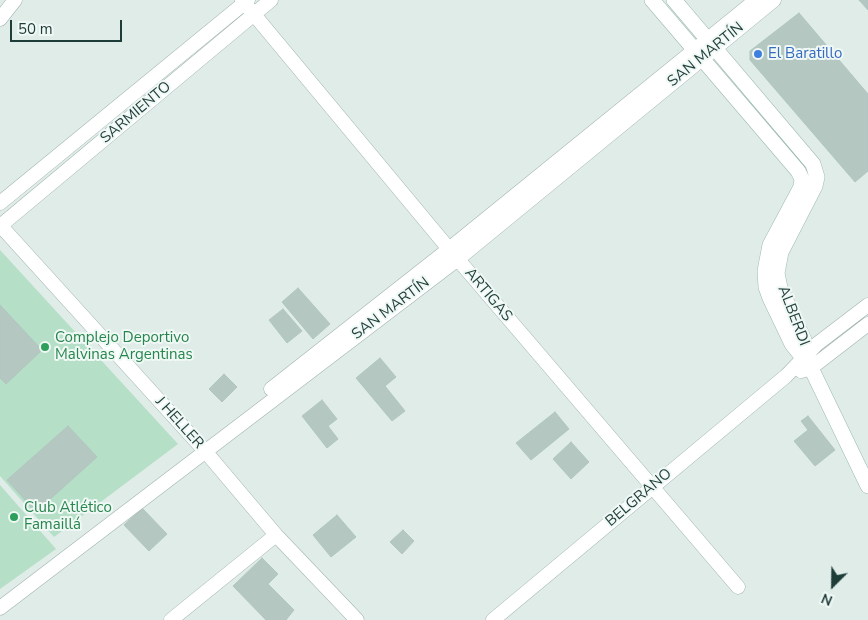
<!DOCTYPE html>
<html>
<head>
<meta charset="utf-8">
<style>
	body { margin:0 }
	#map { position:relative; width:868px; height:620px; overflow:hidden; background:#dfece8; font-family:"Nunito Sans",sans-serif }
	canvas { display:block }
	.north { position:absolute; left:808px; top:560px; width:50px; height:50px; -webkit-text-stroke:4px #f0f8f5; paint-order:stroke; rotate:203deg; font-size:14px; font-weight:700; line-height:20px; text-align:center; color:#1e3d39 }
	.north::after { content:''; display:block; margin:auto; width:18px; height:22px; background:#1e3d39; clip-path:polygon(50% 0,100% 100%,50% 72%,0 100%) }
	.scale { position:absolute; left:10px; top:20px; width:112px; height:22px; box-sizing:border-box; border:2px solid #1e3d39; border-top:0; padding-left:6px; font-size:15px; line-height:18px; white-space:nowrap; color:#1e3d39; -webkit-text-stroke:4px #f0f8f5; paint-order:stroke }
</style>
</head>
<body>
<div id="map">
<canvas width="868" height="620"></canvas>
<div class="north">N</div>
<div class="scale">50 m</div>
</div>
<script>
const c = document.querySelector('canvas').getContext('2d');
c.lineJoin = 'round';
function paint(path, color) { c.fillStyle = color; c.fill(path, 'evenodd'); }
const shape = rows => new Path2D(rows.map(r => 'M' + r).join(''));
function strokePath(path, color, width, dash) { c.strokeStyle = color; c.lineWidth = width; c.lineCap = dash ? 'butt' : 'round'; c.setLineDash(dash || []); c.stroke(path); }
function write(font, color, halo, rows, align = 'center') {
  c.font = font + ' "Nunito Sans",sans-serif'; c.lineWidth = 4; c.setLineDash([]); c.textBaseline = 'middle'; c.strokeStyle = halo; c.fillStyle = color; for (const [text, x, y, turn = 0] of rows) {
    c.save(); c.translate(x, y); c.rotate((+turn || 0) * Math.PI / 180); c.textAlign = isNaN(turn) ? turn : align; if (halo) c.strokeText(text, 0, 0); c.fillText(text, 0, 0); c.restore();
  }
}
paint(shape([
	[0,250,178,444,54,537,0,476],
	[0,485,56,549,0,589]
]), '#b5dfc6');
const building = shape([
	[859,0,868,0,868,10,859,0],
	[799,13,868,94,868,171,855,182,750,60,750,51,799,13],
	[298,288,330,324,313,339,282,302,298,288],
	[0,305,42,350,6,384,0,378,0,305],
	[283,309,302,331,287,343,269,320,283,309],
	[380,358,396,377,385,386,405,411,392,421,356,378,380,358],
	[224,374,237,387,222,402,209,389,224,374],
	[322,400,337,419,328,426,338,439,327,448,302,416,322,400],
	[555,412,569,429,531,460,516,443,555,412],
	[808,416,835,450,815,466,794,441,808,430,801,421,808,416],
	[68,426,97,457,36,512,7,480,68,426],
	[571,442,589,462,571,479,553,459,571,442],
	[142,508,167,534,149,551,124,525,142,508],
	[337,515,356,537,331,557,313,535,337,515],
	[403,530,414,541,402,554,390,542,403,530],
	[262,558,278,574,268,584,294,610,286,620,266,620,233,586,262,558]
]);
paint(building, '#b4c7c1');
strokePath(building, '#b1c6c0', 1);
const street = shape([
	[242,0,449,249,738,587],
	[0,19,15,0],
	[0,203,248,0],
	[0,225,205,451,276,535,357,620],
	[0,226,271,0],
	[801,371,811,368,868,324],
	[271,389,449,249,756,0],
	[0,608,458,259,774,0],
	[171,620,276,535],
	[493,620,786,376,817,344,868,305]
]);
const secondary = shape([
	[652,0,798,171,802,179,801,187,770,245,765,271,766,287,770,298,792,344,809,365],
	[674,0,813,164,817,177,815,186,781,252,777,273,780,288,804,340,811,368,868,486]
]);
strokePath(street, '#a1b4b0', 15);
strokePath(secondary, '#9cb9b2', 16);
strokePath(street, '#fff', 14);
strokePath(secondary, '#fff', 15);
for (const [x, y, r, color] of [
	[758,54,5,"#3f7fe0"],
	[45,347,5,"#2e9e5b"],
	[14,517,5,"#2e9e5b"]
]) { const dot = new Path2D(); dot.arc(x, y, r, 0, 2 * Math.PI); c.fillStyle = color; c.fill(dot); strokePath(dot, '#f0f8f5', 2); }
write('15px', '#366cbe', '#f0f8f5', [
	["El Baratillo",768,54]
], 'left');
write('15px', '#1e3d39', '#f0f8f5', [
	["SAN MARTÍN",706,55,-39],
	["SARMIENTO",136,113,-40],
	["ARTIGAS",488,295,50],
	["SAN MARTÍN",391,309,-37],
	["ALBERDI",793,316,69],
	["J HELLER",179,423,48],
	["BELGRANO",639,498,-40]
]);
write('15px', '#27864d', '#f0f8f5', [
	["Complejo Deportivo",55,338],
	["Malvinas Argentinas",55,355],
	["Club Atlético",24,508],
	["Famaillá",24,525]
], 'left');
</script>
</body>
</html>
